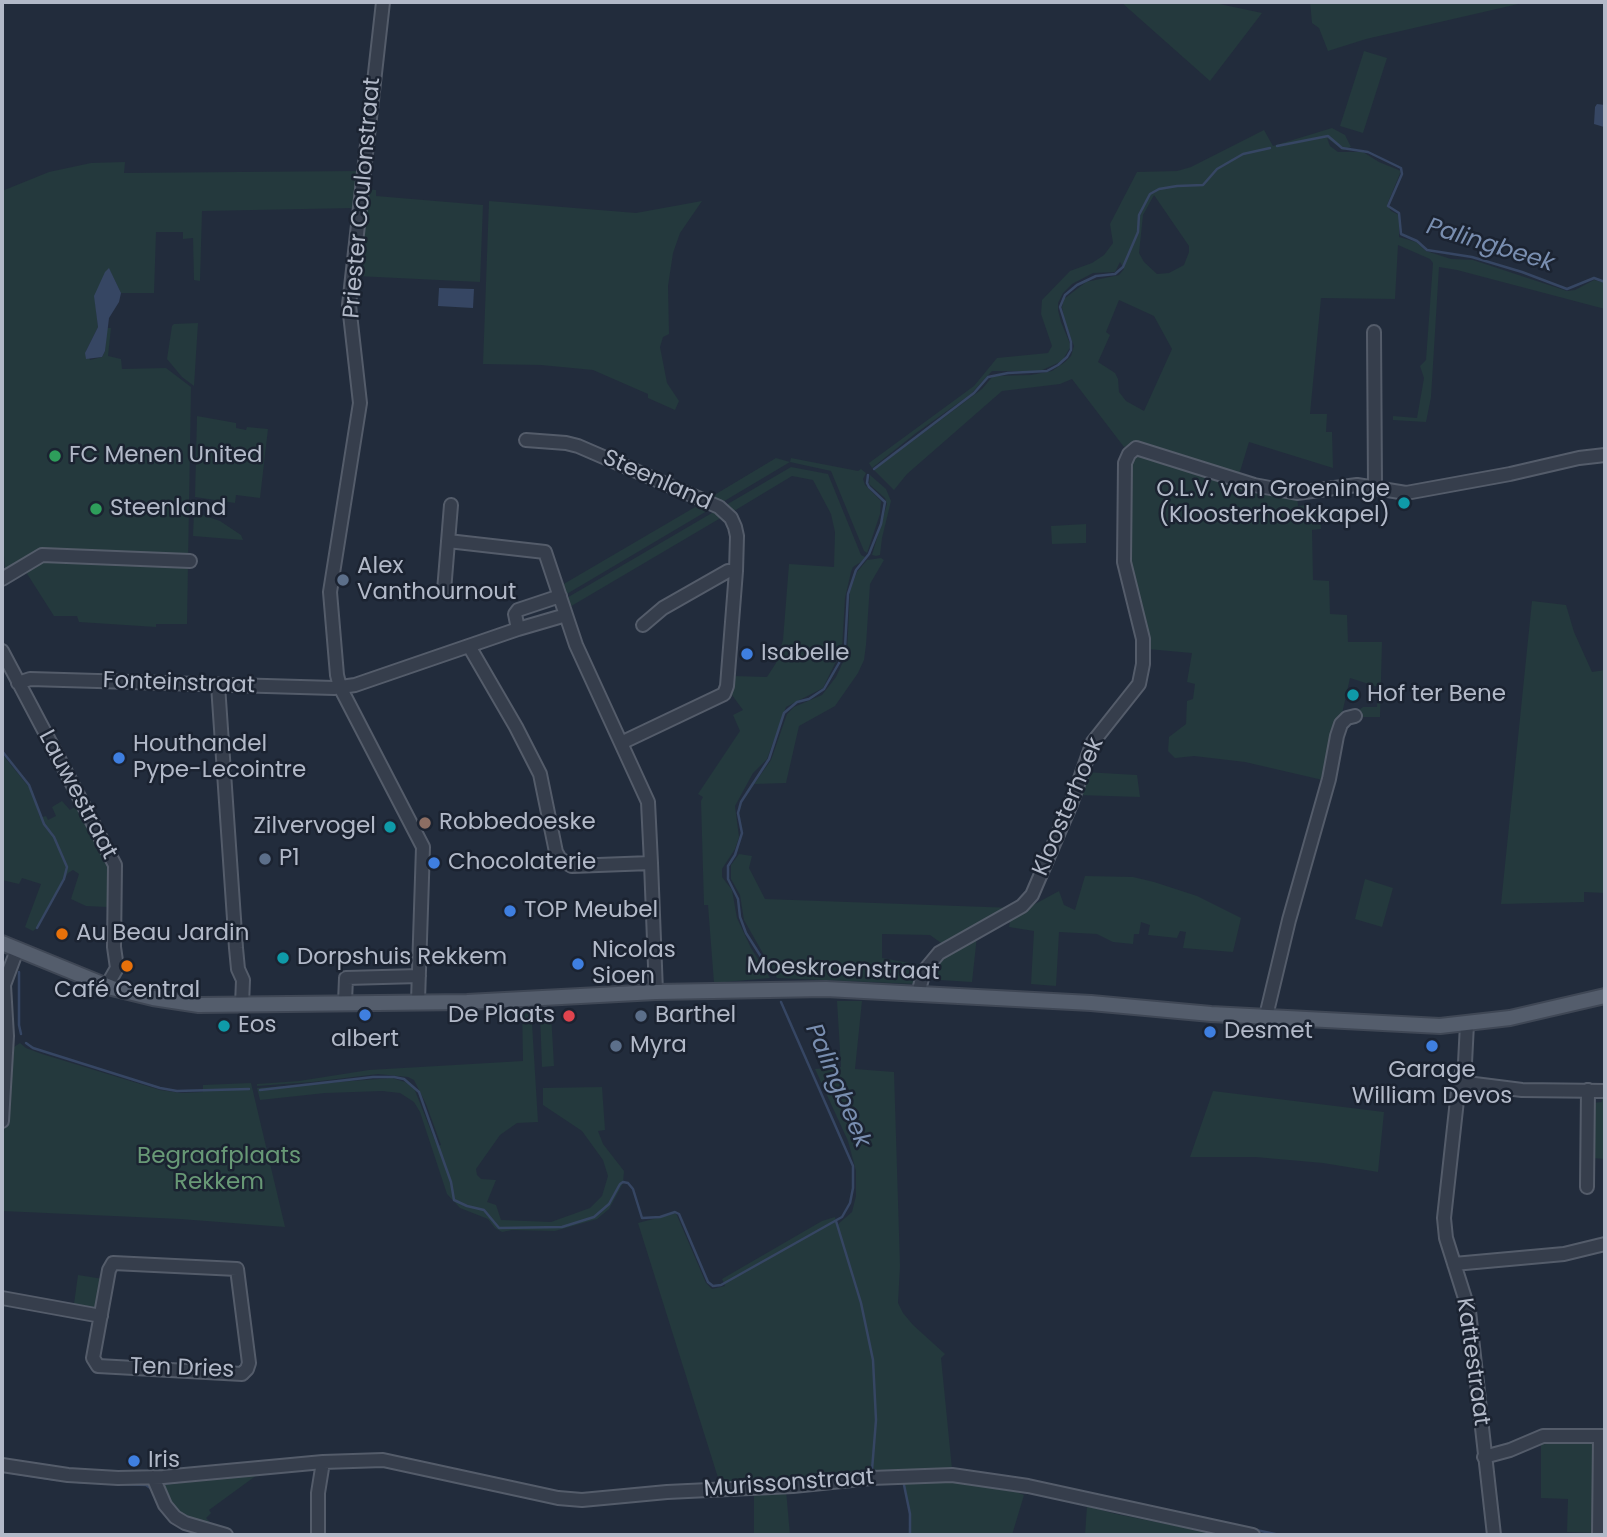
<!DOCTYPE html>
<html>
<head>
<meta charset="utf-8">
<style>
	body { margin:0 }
	#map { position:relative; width:1607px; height:1537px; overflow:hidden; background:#222c3c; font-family:Poppins,sans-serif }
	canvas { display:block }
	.frame { position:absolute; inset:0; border:4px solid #b2b9c8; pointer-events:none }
</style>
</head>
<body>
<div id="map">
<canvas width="1607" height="1537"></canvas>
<div class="frame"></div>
</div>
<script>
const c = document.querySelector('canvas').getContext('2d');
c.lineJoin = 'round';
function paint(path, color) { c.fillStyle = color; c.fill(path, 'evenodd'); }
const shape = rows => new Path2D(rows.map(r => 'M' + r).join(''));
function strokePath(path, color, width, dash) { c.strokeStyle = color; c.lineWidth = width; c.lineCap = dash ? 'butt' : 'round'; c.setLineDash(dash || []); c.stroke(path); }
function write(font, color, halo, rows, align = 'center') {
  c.font = font + ' Poppins,sans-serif'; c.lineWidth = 5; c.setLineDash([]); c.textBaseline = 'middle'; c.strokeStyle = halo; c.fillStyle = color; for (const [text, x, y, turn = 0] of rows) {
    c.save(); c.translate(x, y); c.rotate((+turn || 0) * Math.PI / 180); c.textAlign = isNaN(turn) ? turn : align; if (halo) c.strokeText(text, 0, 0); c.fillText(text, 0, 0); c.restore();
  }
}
paint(shape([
	[1121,2,1210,2,1262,13,1210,81],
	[1310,2,1527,2,1366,39,1328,51,1319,28,1312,23],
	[1364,51,1387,58,1363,133,1340,126],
	[1332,128,1345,135,1351,147,1343,150,1327,138,1330,146,1338,152,1363,152,1379,162,1401,171,1387,205,1391,211,1399,215,1399,237,1416,242,1426,251,1451,259,1473,260,1567,291,1575,290,1594,280,1602,282,1605,284,1605,309,1457,270,1439,267,1431,397,1426,422,1393,420,1393,416,1417,418,1424,378,1420,366,1426,360,1433,263,1430,259,1398,245,1395,299,1321,298,1310,414,1327,414,1326,432,1332,432,1333,468,1249,442,1238,478,1148,448,1136,442,1124,447,1072,379,1060,384,1002,391,907,474,894,490,874,470,982,389,993,376,1031,375,1052,371,1065,362,1071,356,1074,346,1065,323,1062,307,1064,299,1086,282,1119,275,1124,269,1120,262,1115,272,1093,273,1072,284,1063,293,1058,303,1058,310,1061,322,1071,346,1062,361,1040,371,992,371,971,394,916,433,872,468,869,463,974,386,997,358,1048,353,1052,346,1041,314,1042,300,1070,271,1092,263,1104,255,1113,243,1110,224,1137,172,1177,171,1191,167,1264,130,1273,146],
	[1154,195,1189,246,1189,252,1184,265,1169,273,1157,274,1144,262,1139,253,1143,215],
	[1119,300,1154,316,1172,349,1144,411,1126,401,1119,392,1118,379,1115,373,1098,362,1110,335,1106,332],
	[125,162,124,173,358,171,355,208,202,211,200,281,194,280,193,238,183,239,183,232,156,232,154,293,121,293,109,269,95,296,98,327,86,351,90,360,102,357,105,351,106,328,111,328,108,356,121,359,122,369,166,368,191,387,187,624,156,624,156,627,79,622,77,616,54,616,26,572,2,585,2,572,5,570,3,542,4,380,2,380,2,191,49,172,91,163],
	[366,189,376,190,376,196,483,205,480,282,356,276],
	[489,201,636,213,702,201,680,233,673,253,668,286,669,334,663,337,660,347,667,383,679,401,675,410,648,398,648,394,593,370,541,365,483,364],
	[198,323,194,386,182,377,167,359,172,326,174,324],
	[197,416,236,423,236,428,246,430,247,427,268,429,260,498,236,495,235,503,195,497],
	[1137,454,1297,496,1298,506,1307,505,1308,514,1320,513,1321,529,1312,530,1313,580,1329,581,1330,614,1347,615,1348,642,1382,642,1380,717,1358,717,1359,710,1363,707,1377,707,1378,687,1350,678,1327,781,1245,762,1194,756,1175,758,1168,751,1169,737,1186,724,1187,701,1193,699,1195,684,1187,682,1192,653,1148,649,1128,562,1128,466],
	[776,458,790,462,791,458,858,471,861,469,866,473,863,479,865,485,881,501,880,514,867,553,864,551,831,471,790,462,721,503,711,497],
	[791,467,828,474,861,555,867,558,853,567,851,572,845,598,842,649,823,688,786,707,767,759,753,773,735,806,739,837,735,849,722,869,722,877,732,890,737,918,751,948,770,978,714,983,708,905,704,905,701,801,703,797,698,794,740,731,733,715,743,710,732,695,732,676,767,677,776,663,783,640,789,564,834,567,835,532,831,514,813,480,792,476,734,511,726,505],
	[870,475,886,489,891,501,882,538,880,555,876,556,872,555,887,504,885,498,869,484],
	[702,503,712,508,565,595,562,585],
	[717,510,724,516,568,608,565,599],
	[194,512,220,521,241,535,243,540,193,536],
	[1086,524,1086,543,1052,544,1051,526],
	[881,558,884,560,870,584,866,645,864,660,858,673,835,706,799,726,786,783,754,784,771,760,787,714,794,707,822,695,836,677,847,653,850,591,857,572,867,560],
	[1532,601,1566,605,1574,632,1592,672,1605,670,1605,893,1584,892,1584,902,1501,904],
	[2,754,33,792,40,818,46,816,48,820,56,816,52,807,62,801,70,810,78,805,108,863,108,907,86,906,71,899,79,874,73,870,68,873,37,928,33,931,25,927,41,884,22,878,19,884,2,880],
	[1084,772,1137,775,1140,797,1077,795],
	[739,854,752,856,749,868,765,899,1014,908,944,945,930,935,882,934,882,958,921,965,914,984,777,978,744,920,740,895,731,879,731,865],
	[1085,876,1133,877,1154,882,1197,896,1241,918,1233,952,1183,948,1186,932,1180,931,1177,938,1148,935,1150,925,1141,922,1139,934,1134,934,1133,944,1113,942,1097,934,1059,932,1056,986,1031,984,1034,931,1009,927,1011,917,1059,891,1064,905,1075,910],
	[1365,879,1393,888,1382,927,1355,919],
	[977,936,972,982,924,979,935,961],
	[837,1001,862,1001,855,1069,894,1072,900,1266,898,1303,903,1313,913,1325,945,1354,941,1358,952,1469,872,1470,720,1484,638,1223,676,1213,706,1283,712,1289,725,1286,722,1279,822,1221,835,1217,837,1225,852,1212,856,1196,856,1171,848,1141,815,1069,841,1067],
	[522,1006,531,1007,538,1122,517,1123,500,1135,476,1169,477,1175,481,1179,496,1180,487,1202,496,1205,501,1220,551,1222,590,1208,602,1196,608,1176,603,1160,582,1131,543,1105,543,1088,602,1087,605,1130,598,1131,603,1144,624,1171,623,1183,609,1209,597,1219,555,1231,512,1230,502,1232,495,1228,488,1219,460,1208,447,1194,420,1112,414,1102,400,1093,382,1091,325,1093,260,1100,257,1088,392,1078,405,1082,414,1088,437,1146,441,1145,426,1104,414,1080,408,1077,378,1074,312,1082,257,1086,257,1084,299,1081,369,1070,523,1061],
	[551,1013,554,1066,542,1067,540,1014],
	[20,1043,26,1048,42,1054,160,1090,181,1093,203,1092,203,1085,251,1083,285,1227,180,1219,2,1211,2,1157,11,1049],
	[1213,1091,1384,1112,1378,1172,1323,1163,1255,1157,1190,1157],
	[1602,1093,1605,1094,1605,1159,1592,1158,1592,1103,1602,1102],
	[78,1275,103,1279,99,1308,74,1304],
	[1590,1438,1596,1444,1595,1533,1567,1532,1568,1499,1541,1498,1541,1440],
	[257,1475,209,1510,211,1513,206,1518,215,1527,184,1516,173,1506,161,1485],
	[903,1480,950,1482,1017,1492,1024,1495,1012,1535,908,1535,910,1517],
	[786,1490,790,1535,754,1535,754,1494],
	[1087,1506,1116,1514,1222,1535,1085,1535]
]), '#24393d');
paint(shape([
	[1597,104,1605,105,1604,127,1594,124,1595,107],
	[109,268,121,293,119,302,109,318,105,351,102,357,86,359,85,353,98,327,94,296,105,272],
	[439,288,474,289,473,308,438,306]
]), '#364663');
strokePath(shape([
	[1277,146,1328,136,1342,148,1368,152,1401,168,1402,174,1388,206,1399,213,1401,234,1417,241,1427,250,1472,257,1522,272,1567,289,1594,278,1605,282],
	[874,469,974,393,988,377,1008,373,1047,371,1058,365,1067,357,1071,350,1071,342,1060,307,1065,295,1077,285,1096,276,1115,274,1123,267,1138,232,1139,215,1150,194,1159,189,1177,186,1203,185,1217,169,1243,154,1270,148],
	[2,751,29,785,44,824,54,837,67,867,64,879,37,928],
	[19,972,19,1025,21,1034],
	[772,974,746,933,740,917,738,899,728,879,728,866,735,855,742,833,738,813,741,802,769,759,784,713,797,702,809,699,824,689,839,663,845,647,848,594,856,570,869,554,881,524,885,502,869,487,867,483,868,475],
	[26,1043,33,1048,160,1088,177,1091,249,1089],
	[260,1090,373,1077,394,1077,404,1079,419,1092,451,1182,454,1200,467,1206,484,1210,499,1228,562,1227,594,1217,609,1204,620,1184,623,1182,628,1183,633,1189,642,1218,660,1217,675,1212,679,1214,708,1282,713,1286,721,1285,842,1217,850,1203,853,1188,853,1166,781,1002],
	[836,1221,861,1303,873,1360,876,1420,872,1470,879,1472],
	[971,1472,999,1476],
	[12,1473,57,1480],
	[833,1476,872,1472],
	[903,1480,910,1514,910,1535],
	[78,1482,99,1483],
	[120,1484,146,1485,153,1490],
	[161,1484,178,1482],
	[1256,1530,1280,1535]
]), '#364663', 2.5);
const minor = shape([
	[383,2,349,305,360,403,330,592,337,675,340,687,423,847,418,1001],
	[1374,332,1375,486],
	[526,440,566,443,578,446,719,507,731,518,735,527,737,536,736,571,727,686,724,694,621,743],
	[448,541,545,552,576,645,648,802,651,863],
	[2,579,42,555,190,561],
	[444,591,451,505],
	[643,625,663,608,728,571,736,571],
	[518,629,515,614,518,610,560,596],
	[469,646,516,727,540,774,556,852,560,859,572,866,651,863,656,992],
	[2,651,115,865,114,947,117,968,109,982],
	[18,683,30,679,334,688,355,685,518,629,566,615],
	[218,685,236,948,238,969,243,980,242,1005],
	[918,994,924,971,939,953,1022,906,1032,895,1071,804,1093,742,1139,684,1143,664,1143,639,1124,562,1125,463,1129,454,1136,448,1254,485,1297,493,1357,485,1406,493,1510,474,1579,458,1605,455],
	[345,1002,346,978,419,976],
	[1266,1016,1289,920,1329,779,1337,736,1341,724,1347,718,1355,716],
	[1467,1024,1465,1063,1459,1082,1444,1218,1446,1238,1469,1311,1494,1535],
	[1459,1082,1522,1090,1605,1091],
	[2,1121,7,1036,4,985,17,950],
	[1587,1187,1588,1090],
	[113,1263,237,1269,249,1363,247,1369,242,1374,98,1366,93,1358,109,1270,113,1263],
	[1454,1264,1564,1254,1605,1244],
	[2,1298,101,1316],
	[1484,1457,1510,1450,1543,1436,1605,1436],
	[2,1465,68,1475,118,1478,163,1477,323,1462,383,1460,558,1498,582,1500,667,1492,793,1486,871,1478,952,1475,1028,1486,1253,1535],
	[153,1477,165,1505,175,1517,185,1523,226,1535],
	[318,1535,318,1493,323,1462],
	[1599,1535,1600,1436]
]);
const major = shape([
	[2,943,112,988,153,998,199,1005,467,1002,656,992,826,989,1091,1003,1211,1014,1440,1026,1510,1018,1605,996]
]);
strokePath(minor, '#545c6a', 16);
strokePath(major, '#3f4755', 18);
strokePath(minor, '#363e4c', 12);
strokePath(major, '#545d6c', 14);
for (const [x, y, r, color] of [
	[55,456,7,"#2e9e5b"],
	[1404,503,7,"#0f9aa8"],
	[96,509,7,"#2e9e5b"],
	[343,580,7,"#5c6f8a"],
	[747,654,7,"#3f7fe0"],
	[1353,695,7,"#0f9aa8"],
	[119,758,7,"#3f7fe0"],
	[425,823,7,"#8d6e63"],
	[390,827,7,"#0f9aa8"],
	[265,859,7,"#5c6f8a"],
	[434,863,7,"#3f7fe0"],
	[510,911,7,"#3f7fe0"],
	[62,934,7,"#e8710a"],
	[283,958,7,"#0f9aa8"],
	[578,964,7,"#3f7fe0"],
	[127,966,7,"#e8710a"],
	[365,1015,7,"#3f7fe0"],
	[569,1016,7,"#e0444e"],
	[641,1016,7,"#5c6f8a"],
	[224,1026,7,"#0f9aa8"],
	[1210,1032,7,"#3f7fe0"],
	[616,1046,7,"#5c6f8a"],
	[1432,1046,7,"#3f7fe0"],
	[134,1461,7,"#3f7fe0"]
]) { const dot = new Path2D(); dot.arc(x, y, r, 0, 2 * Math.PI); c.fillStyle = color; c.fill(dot); strokePath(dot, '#1b2331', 2.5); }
write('23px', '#b2b9c8', '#1b2331', [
	["Priester Coulonstraat",363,198,-85],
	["Steenland",657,481,24],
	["Fonteinstraat",179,684,2],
	["Lauwestraat",77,795,62],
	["Kloosterhoek",1069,807,-67],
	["Moeskroenstraat",843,970,2],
	["Kattestraat",1472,1362,82],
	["Ten Dries",182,1369,2],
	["Murissonstraat",789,1484,-4]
]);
write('23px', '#b2b9c8', '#1b2331', [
	["FC Menen United",69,456],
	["O.L.V. van Groeninge",1390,490,"right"],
	["(Kloosterhoekkapel)",1390,516,"right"],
	["Steenland",110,509],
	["Alex",357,567],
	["Vanthournout",357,593],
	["Isabelle",761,654],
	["Hof ter Bene",1367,695],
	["Houthandel",133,745],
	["Pype-Lecointre",133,771],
	["Robbedoeske",439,823],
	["Zilvervogel",376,827,"right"],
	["P1",279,859],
	["Chocolaterie",448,863],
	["TOP Meubel",524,911],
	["Au Beau Jardin",76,934],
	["Nicolas",592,951],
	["Sioen",592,977],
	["Dorpshuis Rekkem",297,958],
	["Café Central",127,991,"center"],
	["De Plaats",555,1016,"right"],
	["Barthel",655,1016],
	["Eos",238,1026],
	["Desmet",1224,1032],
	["albert",365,1040,"center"],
	["Myra",630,1046],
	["Garage",1432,1071,"center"],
	["William Devos",1432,1097,"center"],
	["Iris",148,1461]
], 'left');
write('23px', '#689976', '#1b2331', [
	["Begraafplaats",219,1157],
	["Rekkem",219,1183]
]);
write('italic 24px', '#798eb0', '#1b2331', [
	["Palingbeek",1490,246,17],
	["Palingbeek",837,1086,67]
]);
</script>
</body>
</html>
